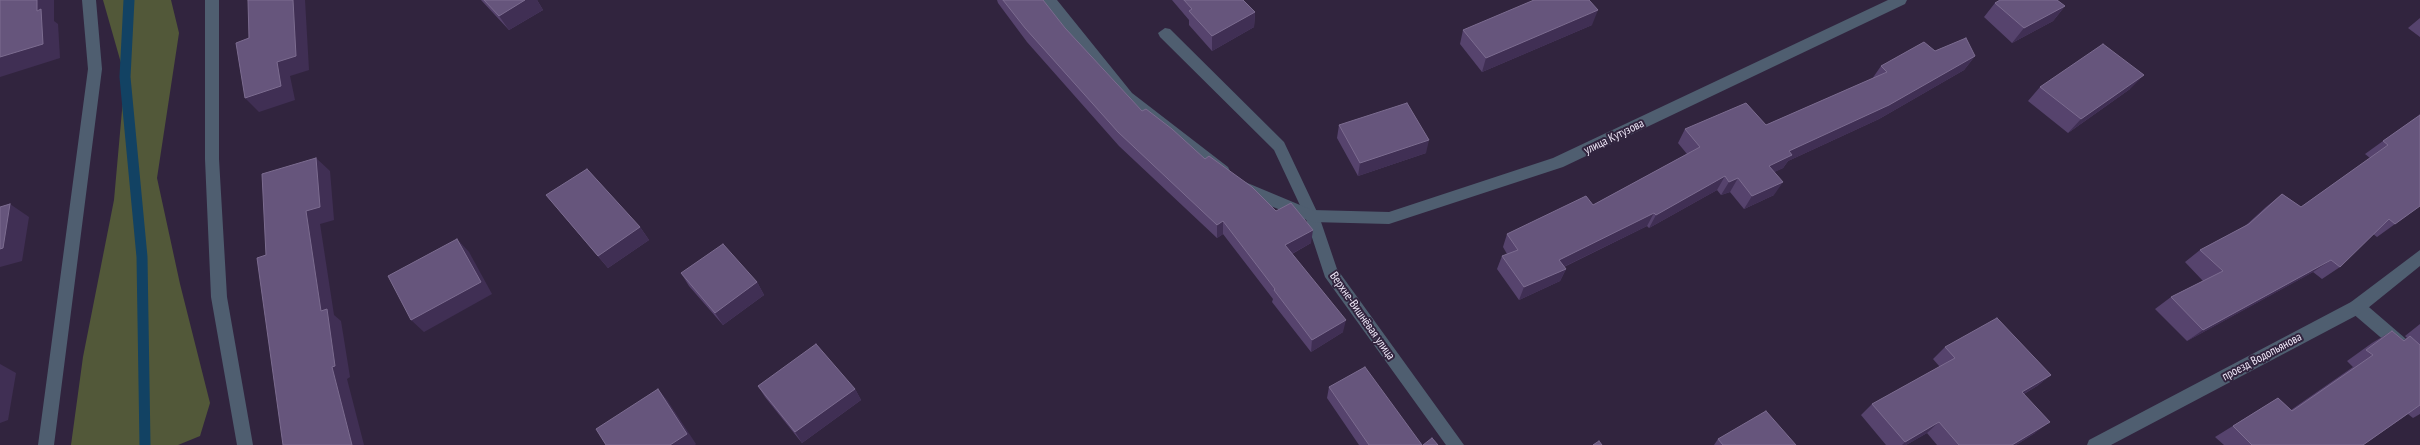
<!DOCTYPE html>
<html>
<head>
<meta charset="utf-8">
<style>
	body { margin:0 }
	canvas { display:block; background:#31243e }
</style>
</head>
<body>
<canvas width="2420" height="445"></canvas>
<script>
const c = document.querySelector('canvas').getContext('2d');
c.lineJoin = 'round';
function paint(path, color) { c.fillStyle = color; c.fill(path, 'evenodd'); }
const shape = rows => new Path2D(rows.map(r => 'M' + r).join(''));
function strokePath(path, color, width, dash) { c.strokeStyle = color; c.lineWidth = width; c.lineCap = dash ? 'butt' : 'round'; c.setLineDash(dash || []); c.stroke(path); }
function write(font, color, halo, rows, align = 'center') {
  c.font = font + ' "PT Sans Narrow",sans-serif'; c.lineWidth = 4; c.setLineDash([]); c.textBaseline = 'middle'; c.strokeStyle = halo; c.fillStyle = color; for (const [text, x, y, turn = 0] of rows) {
    c.save(); c.translate(x, y); c.rotate((+turn || 0) * Math.PI / 180); c.textAlign = isNaN(turn) ? turn : align; if (halo) c.strokeText(text, 0, 0); c.fillText(text, 0, 0); c.restore();
  }
}
paint(shape([
	[103,0,171,0,179,33,157,178,180,284,210,403,200,436,178,445,71,445,83,357,114,200,125,77]
]), '#525839');
strokePath(shape([
	[129,0,125,77,142,257,145,445]
]), '#124263', 11);
paint(shape([
	[1165,28,1170,29,1284,142,1319,216,1337,269,1464,445,1446,445,1325,277,1305,216,1274,150,1160,37,1158,33,1165,28],
	[2357,300,2363,302,2420,351,2420,368,2414,366,2351,312,2349,307,2351,302,2357,300]
]), '#4f5e70');
paint(shape([
	[82,0,96,0,102,69,54,445,38,445,88,69,82,0],
	[205,0,219,0,219,159,227,297,253,445,237,445,211,297,205,159,205,0],
	[1042,0,1057,0,1132,93,1228,167,1230,171,1228,175,1223,177,1218,175,1122,101,1042,0],
	[1888,0,1907,0,1905,4,1563,167,1389,224,1312,222,1247,197,1238,188,1240,184,1245,182,1312,210,1389,212,1553,158,1888,0],
	[2420,250,2420,266,2363,312,2111,445,2087,445,2089,440,2351,302,2420,250]
]), '#4f5e70');
paint(shape([
	[481,0,537,0,543,10,509,30],
	[997,0,1043,0,1065,28,1142,111,1205,159,1311,243,1292,254,1343,332,1311,352,1272,302,1273,299,1223,234,1217,238,1119,146,1027,42,998,3],
	[1172,0,1243,0,1255,12,1254,27,1212,51,1189,25,1189,20],
	[1995,3,2065,6,2053,21,2012,43,1984,17],
	[2420,18,2420,37,2408,28],
	[1592,25,1482,72,1460,44,1463,30],
	[1935,51,1975,56,1964,70,1879,119,1788,161,1783,168,1774,172,1774,195,1744,209,1730,192,1721,195,1717,190,1649,228,1647,226,1564,267,1566,269,1560,281,1519,300,1497,269,1502,256,1507,254,1503,247,1507,234,1593,205,1687,154,1678,143,1685,129,1766,125,1872,79,1881,66],
	[2040,87,2130,89,2068,133,2028,101],
	[2420,115,2420,206,2377,237,2373,234,2340,267,2322,279,2313,272,2187,341,2155,309,2171,297,2203,281,2185,262,2200,250,2244,227,2266,207,2282,194,2301,207,2370,158,2365,154,2383,141],
	[1339,125,1426,153,1358,176,1337,138],
	[546,195,640,227,649,240,608,268,557,208],
	[681,273,757,282,764,295,723,325,689,286],
	[2420,324,2420,414,2413,418,2408,414,2363,445,2224,445,2215,437,2278,398,2291,410,2353,367,2347,361,2372,343,2392,331,2403,340,2407,338,2405,336],
	[1945,347,2051,375,2037,386,2024,394,2035,433,2016,445,1937,445,1927,433,1906,445,1886,445,1861,415,1872,404,1940,367,1933,359],
	[758,386,855,389,861,400,802,443,765,397],
	[1329,387,1422,445,1359,445,1327,398],
	[1718,439,1796,445,1714,445]
]), '#56436d');
paint(shape([
	[37,0,54,0,54,21,58,24,60,58,0,77,0,57,37,11],
	[293,0,305,0,309,70,290,76,295,100,259,112,245,98],
	[525,0,537,0,543,10,509,30,499,16],
	[2065,6,2053,21,2012,43,2024,28],
	[1598,10,1592,25,1482,72,1486,58],
	[1255,12,1254,27,1212,51,1212,36],
	[1975,56,1964,70,1879,119,1788,161,1783,168,1760,179,1769,166,1789,151],
	[2144,75,2130,89,2068,133,2081,119],
	[1429,140,1426,153,1358,176,1360,163],
	[316,158,330,171,334,220,320,224,334,315,341,321,350,377,347,379,364,445,352,445,332,367,321,311,306,211],
	[1725,176,1717,190,1649,228,1656,215],
	[1738,178,1730,192,1721,195,1729,182],
	[1783,182,1774,195,1744,209,1752,196],
	[10,204,29,217,22,261,0,267,0,249],
	[1654,213,1647,226,1553,272,1559,260],
	[1223,221,1223,234,1217,238,1217,225],
	[640,227,649,240,608,268,598,256],
	[1313,230,1311,243,1284,258,1285,245],
	[457,239,469,252,492,294,424,332,411,320],
	[2331,260,2313,272,2187,341,2203,330],
	[1566,269,1560,281,1519,300,1524,287],
	[757,282,764,295,723,325,715,313],
	[1346,320,1343,332,1311,352,1312,340],
	[0,364,16,373,8,420,0,423],
	[2051,375,2037,386,2008,403,2022,392],
	[658,389,667,400,696,444,695,445,670,445],
	[855,389,861,400,802,443,795,432],
	[1939,422,1927,433,1906,445,1902,445,1905,442],
	[2050,422,2035,433,2016,445,2012,445]
]), '#402f54');
const building = shape([
	[0,0,37,0,37,11,41,9,43,44,0,57,0,0],
	[248,0,293,0,296,56,277,62,281,86,245,98,236,43,249,38,248,0],
	[484,0,525,0,499,16,484,0],
	[1003,0,1043,0,1065,28,1142,111,1146,109,1172,129,1205,159,1209,156,1252,187,1276,211,1291,203,1313,230,1285,245,1346,320,1312,340,1274,290,1275,289,1223,221,1217,225,1118,132,1025,28,1003,0],
	[1184,0,1243,0,1255,12,1212,36,1189,11,1192,9,1184,0],
	[1534,0,1589,0,1598,10,1486,58,1463,30,1534,0],
	[2000,0,2057,0,2065,6,2024,28,1995,3,2000,0],
	[1966,38,1975,56,1889,105,1789,151,1792,155,1769,166,1783,182,1752,196,1738,178,1729,182,1725,176,1656,215,1654,213,1559,260,1566,269,1524,287,1502,256,1518,250,1507,234,1586,196,1593,205,1700,147,1685,129,1746,103,1766,125,1887,72,1881,66,1924,42,1935,51,1966,38],
	[2103,44,2144,75,2081,119,2040,87,2103,44],
	[1407,103,1429,140,1360,163,1339,125,1407,103],
	[2420,115,2420,206,2395,224,2389,219,2340,267,2331,260,2203,330,2171,297,2223,271,2200,250,2249,224,2282,194,2301,207,2388,145,2383,141,2420,115],
	[316,158,320,207,306,211,321,311,327,309,335,366,332,367,352,445,283,445,257,258,266,255,262,174,316,158],
	[587,169,640,227,598,256,546,195,587,169],
	[10,204,3,248,0,249,0,207,10,204],
	[457,239,481,282,411,320,388,276,457,239],
	[723,244,757,282,715,313,681,273,723,244],
	[1997,318,2051,375,2022,392,2050,422,2012,445,1959,445,1939,422,1905,442,1872,404,1955,358,1945,347,1997,318],
	[2392,331,2404,341,2410,336,2420,345,2420,405,2363,445,2252,445,2233,426,2278,398,2292,411,2373,355,2366,350,2392,331],
	[816,344,855,389,795,432,758,386,816,344],
	[1365,367,1422,445,1369,445,1329,387,1365,367],
	[658,389,687,434,670,445,606,445,596,429,658,389],
	[1766,411,1796,445,1723,445,1718,439,1766,411],
	[1432,438,1438,445,1423,445,1432,438],
	[1599,441,1602,445,1593,445,1599,441]
]);
paint(building, '#66557c');
strokePath(building, '#7c6c90', 1);
write('12px', '#efe7f8', '#31243e', [
	["улица Кутузова",1614,137,-26],
	["Верхне-Вишнёвая улица",1362,316,55],
	["проезд Водопьянова",2262,357,-28]
]);
</script>
</body>
</html>
